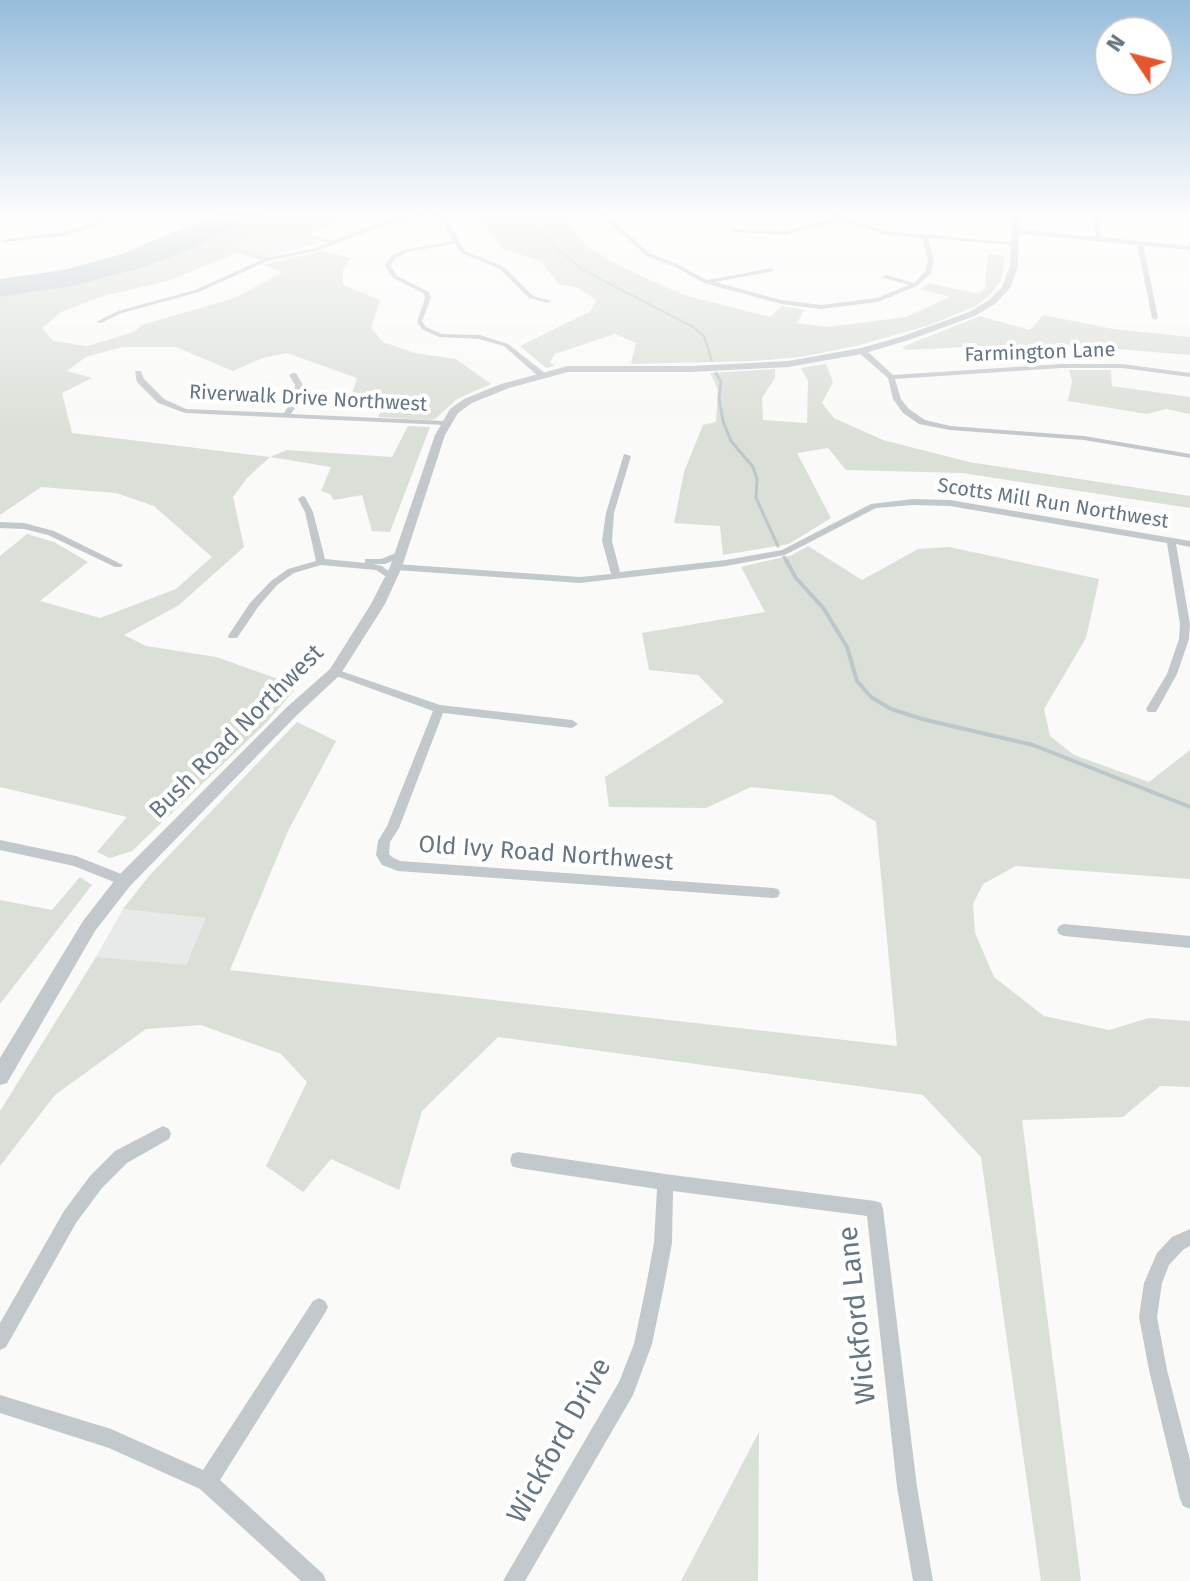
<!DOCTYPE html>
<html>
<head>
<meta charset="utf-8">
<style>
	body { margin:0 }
	#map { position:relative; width:1190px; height:1581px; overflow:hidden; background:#fafaf8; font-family:"Fira Sans",sans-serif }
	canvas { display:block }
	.north { position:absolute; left:1094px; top:16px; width:80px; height:80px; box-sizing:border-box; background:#fff; border:2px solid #c1c8cd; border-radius:50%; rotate:305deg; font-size:22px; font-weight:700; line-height:32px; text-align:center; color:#657683 }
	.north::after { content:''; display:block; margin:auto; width:28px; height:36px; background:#e4572e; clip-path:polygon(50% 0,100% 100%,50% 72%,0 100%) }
</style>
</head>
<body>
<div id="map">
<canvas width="1190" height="1581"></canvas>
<div class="north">N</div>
</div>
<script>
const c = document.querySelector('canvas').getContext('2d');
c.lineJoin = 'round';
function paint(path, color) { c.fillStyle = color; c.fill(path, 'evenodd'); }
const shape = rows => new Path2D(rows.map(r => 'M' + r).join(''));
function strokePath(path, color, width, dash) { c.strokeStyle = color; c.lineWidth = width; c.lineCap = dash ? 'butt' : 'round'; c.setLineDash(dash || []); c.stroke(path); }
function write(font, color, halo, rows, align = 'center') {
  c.font = font + ' "Fira Sans",sans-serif'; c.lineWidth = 8; c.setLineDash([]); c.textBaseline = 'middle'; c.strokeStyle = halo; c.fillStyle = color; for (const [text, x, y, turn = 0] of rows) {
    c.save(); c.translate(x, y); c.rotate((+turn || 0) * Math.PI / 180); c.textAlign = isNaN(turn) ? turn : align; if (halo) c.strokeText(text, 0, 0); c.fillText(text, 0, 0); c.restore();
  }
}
paint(shape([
	[275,229,322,243,269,256,235,244],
	[123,909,207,918,185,966,96,957]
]), '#e8e9e9');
paint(shape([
	[261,215,350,215,309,234,334,241,327,243,274,229,236,244,270,257,261,260,236,253,168,281,103,296,61,312,42,328,53,341,87,346,134,332,142,325,234,298,283,272,263,265,323,251,351,258,343,269,343,285,380,300,371,328,383,342,415,353,456,359,491,384,457,399,435,419,430,420,378,417,387,398,351,396,357,378,287,353,263,358,233,371,176,347,122,347,86,357,67,371,92,378,62,393,72,433,270,457,287,450,392,457,408,426,430,427,390,532,372,531,362,495,334,500,330,494,321,491,331,467,270,457,247,478,233,497,244,547,179,605,124,635,146,646,216,657,298,686,266,723,132,851,110,858,97,852,127,817,0,787,0,556,27,534,54,542,88,562,40,601,100,618,176,589,212,557,154,506,116,493,41,487,0,515,0,297,73,286,145,267,192,249],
	[479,215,560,215,588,247,622,267,684,295,770,317,782,306,804,310,797,323,828,327,906,317,950,297,921,289,928,283,979,294,985,288,988,254,1005,256,1001,281,989,296,976,306,930,325,856,346,800,357,755,361,631,364,636,343,615,334,555,354,550,362,555,366,546,368,520,346,591,311,596,300,578,288,559,284,540,261,501,248],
	[1043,315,1113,329,1190,337,1190,355,1058,344,1053,362,1023,363,1009,351,987,346,906,350,902,347,980,316,1030,330],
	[826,364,833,382,822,403,834,418,883,440,969,462,1190,496,1190,508,962,473,846,470,828,448,797,453,831,518,789,544,723,555,720,526,674,523,684,472,703,425,716,422,718,390,710,373,775,369,775,378,762,398,763,420,807,423,808,381,801,368],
	[1069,370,1111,370,1112,386,1190,397,1190,414,1166,409,1147,414,1068,401,1072,381],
	[808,546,862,580,918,549,949,547,1099,579,1086,638,1044,709,1050,736,1074,755,1149,782,1190,750,1190,879,1016,866,983,884,973,904,975,933,994,977,1044,1016,1109,1030,1149,1018,1190,1021,1190,1087,1160,1086,1123,1117,1022,1120,1081,1581,1041,1581,981,1157,923,1095,498,1037,422,1111,399,1190,331,1159,303,1192,266,1166,307,1082,281,1054,201,1025,146,1029,55,1095,0,1166,0,1111,96,957,186,965,206,918,123,909,149,876,297,722,336,741,288,831,230,970,897,1046,876,822,832,795,751,787,706,808,609,807,605,777,724,702,698,675,649,670,642,633,765,612,741,567,792,555],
	[80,877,92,885,0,1004,0,900,52,910],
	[759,1432,758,1581,681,1581]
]), '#dadfd7');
paint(shape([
	[214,215,261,215,192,249,145,267,73,286,0,297,0,279,63,270,119,255]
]), '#bbc7cb');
strokePath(shape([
	[530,215,540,234,583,270,693,327,704,336,712,361]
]), '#bbc7cb', 2);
strokePath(shape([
	[716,373,721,382,719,398,723,421,731,441,753,467,757,479,756,498,778,546],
	[784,557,787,562]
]), '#bbc7cb', 3);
strokePath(shape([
	[786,560,796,578,824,609,847,647,857,681,871,697,891,709,922,719,1033,745,1190,807]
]), '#bbc7cb', 4);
paint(shape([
	[109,215,117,215,90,228,64,236,4,242,1,240,64,232,86,226,109,215],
	[417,215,427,215,376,228,316,251,270,260,199,292,122,313,101,323,96,322,118,311,195,290,266,258,312,249,372,226,417,215],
	[432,215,439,215,448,222,465,251,504,267,533,296,551,301,548,303,529,298,500,269,461,253,455,244,407,252,395,258,391,266,397,276,429,292,431,298,422,321,426,327,442,334,480,335,508,344,545,373,545,377,539,377,504,346,479,339,439,337,422,329,417,322,425,298,423,293,393,278,385,266,391,256,403,250,453,241,444,224,432,215],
	[600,215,606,215,651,254,677,264,707,280,772,268,774,271,715,282,781,300,821,305,877,298,909,285,884,278,883,277,886,275,914,283,925,272,928,261,922,238,886,235,842,220,784,235,733,232,731,229,784,231,837,218,829,215,838,215,887,231,1017,243,1014,245,928,238,934,261,931,273,917,286,878,302,821,309,781,304,704,283,673,266,647,256,600,215],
	[1093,215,1099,215,1101,240,1096,239,1093,215],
	[1140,241,1143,243,1158,318,1155,320,1152,318,1137,243,1140,241],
	[859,349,865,349,893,375,1061,364,1122,364,1190,373,1190,377,1122,368,1061,368,895,379,901,399,909,409,925,420,950,426,1084,436,1190,454,1190,458,1084,440,950,430,919,424,903,413,893,399,888,378,859,353,859,349],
	[135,371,141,371,144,379,164,399,186,409,284,413,293,399,295,385,289,375,293,373,296,373,303,385,301,399,291,414,445,421,449,423,445,425,185,413,158,403,137,382,135,371],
	[624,454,631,456,614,513,612,541,620,572,726,560,782,550,871,504,913,499,950,500,1190,541,1190,547,1176,544,1190,624,1189,639,1177,674,1156,712,1148,712,1146,709,1167,674,1179,639,1180,624,1167,543,950,506,913,505,876,508,785,555,726,566,580,583,396,570,391,567,396,564,580,577,611,574,602,541,606,513,624,454],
	[302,496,305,497,313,512,325,559,365,563,365,559,381,559,396,553,402,553,402,557,385,564,373,564,382,566,396,577,391,580,376,570,321,565,294,573,277,585,258,607,237,638,229,638,228,636,250,603,271,581,288,569,316,561,305,512,298,499,302,496],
	[0,522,24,523,54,531,123,565,121,567,115,567,48,535,24,529,0,528,0,522],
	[335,669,440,705,572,720,578,724,572,728,443,713,399,828,390,842,389,854,392,857,400,861,773,888,778,889,780,893,778,897,773,898,398,871,382,865,376,855,378,841,387,826,433,711,331,674,330,672,335,669],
	[0,840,76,856,129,877,131,881,129,885,124,886,74,866,0,850,0,840],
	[1064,924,1190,936,1190,948,1064,936,1059,934,1057,930,1059,926,1064,924],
	[163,1126,169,1129,171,1134,169,1139,127,1163,102,1188,76,1223,6,1347,0,1350,0,1323,64,1211,90,1176,115,1151,163,1126],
	[518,1152,665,1174,875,1201,881,1203,883,1209,917,1487,933,1581,913,1581,897,1487,867,1216,673,1191,672,1243,664,1286,652,1344,633,1395,525,1581,503,1581,619,1382,634,1344,646,1286,654,1243,657,1189,518,1168,512,1166,510,1160,512,1154,518,1152],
	[1190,1229,1190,1246,1184,1249,1169,1265,1162,1283,1157,1317,1167,1370,1190,1460,1190,1509,1183,1506,1180,1499,1149,1370,1139,1317,1144,1283,1157,1253,1172,1237,1190,1229],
	[319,1298,325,1301,328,1307,325,1313,220,1480,323,1574,326,1581,301,1581,200,1489,109,1448,0,1413,0,1395,111,1429,203,1470,313,1301,319,1298]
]), '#c3c8cc');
paint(shape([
	[1012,215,1020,215,1019,229,1190,246,1190,250,1019,234,1018,266,1010,288,995,304,975,316,909,340,862,354,788,367,691,372,568,372,509,388,472,403,458,413,445,435,402,567,385,604,340,675,297,715,130,886,95,931,7,1083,0,1085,0,1058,83,921,118,876,287,707,330,669,371,604,390,567,435,435,450,409,464,399,501,384,568,366,691,366,788,361,861,348,903,336,969,312,989,300,1002,287,1010,266,1012,215]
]), '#c3c8cc');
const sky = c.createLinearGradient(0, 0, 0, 436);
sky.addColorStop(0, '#96bcdc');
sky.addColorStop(0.49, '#fdfdfc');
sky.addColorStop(1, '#fdfdfc00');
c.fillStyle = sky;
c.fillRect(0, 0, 1190, 436);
write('20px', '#657683', '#fff', [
	["Farmington Lane",1040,353,-2],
	["Riverwalk Drive Northwest",308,399,3],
	["Scotts Mill Run Northwest",1053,504,9]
]);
write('24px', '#657683', '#fff', [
	["Bush Road Northwest",237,732,-45],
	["Old Ivy Road Northwest",546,854,4]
]);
write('28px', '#657683', '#fff', [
	["Wickford Lane",858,1315,-96],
	["Wickford Drive",560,1441,-61]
]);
</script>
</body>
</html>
